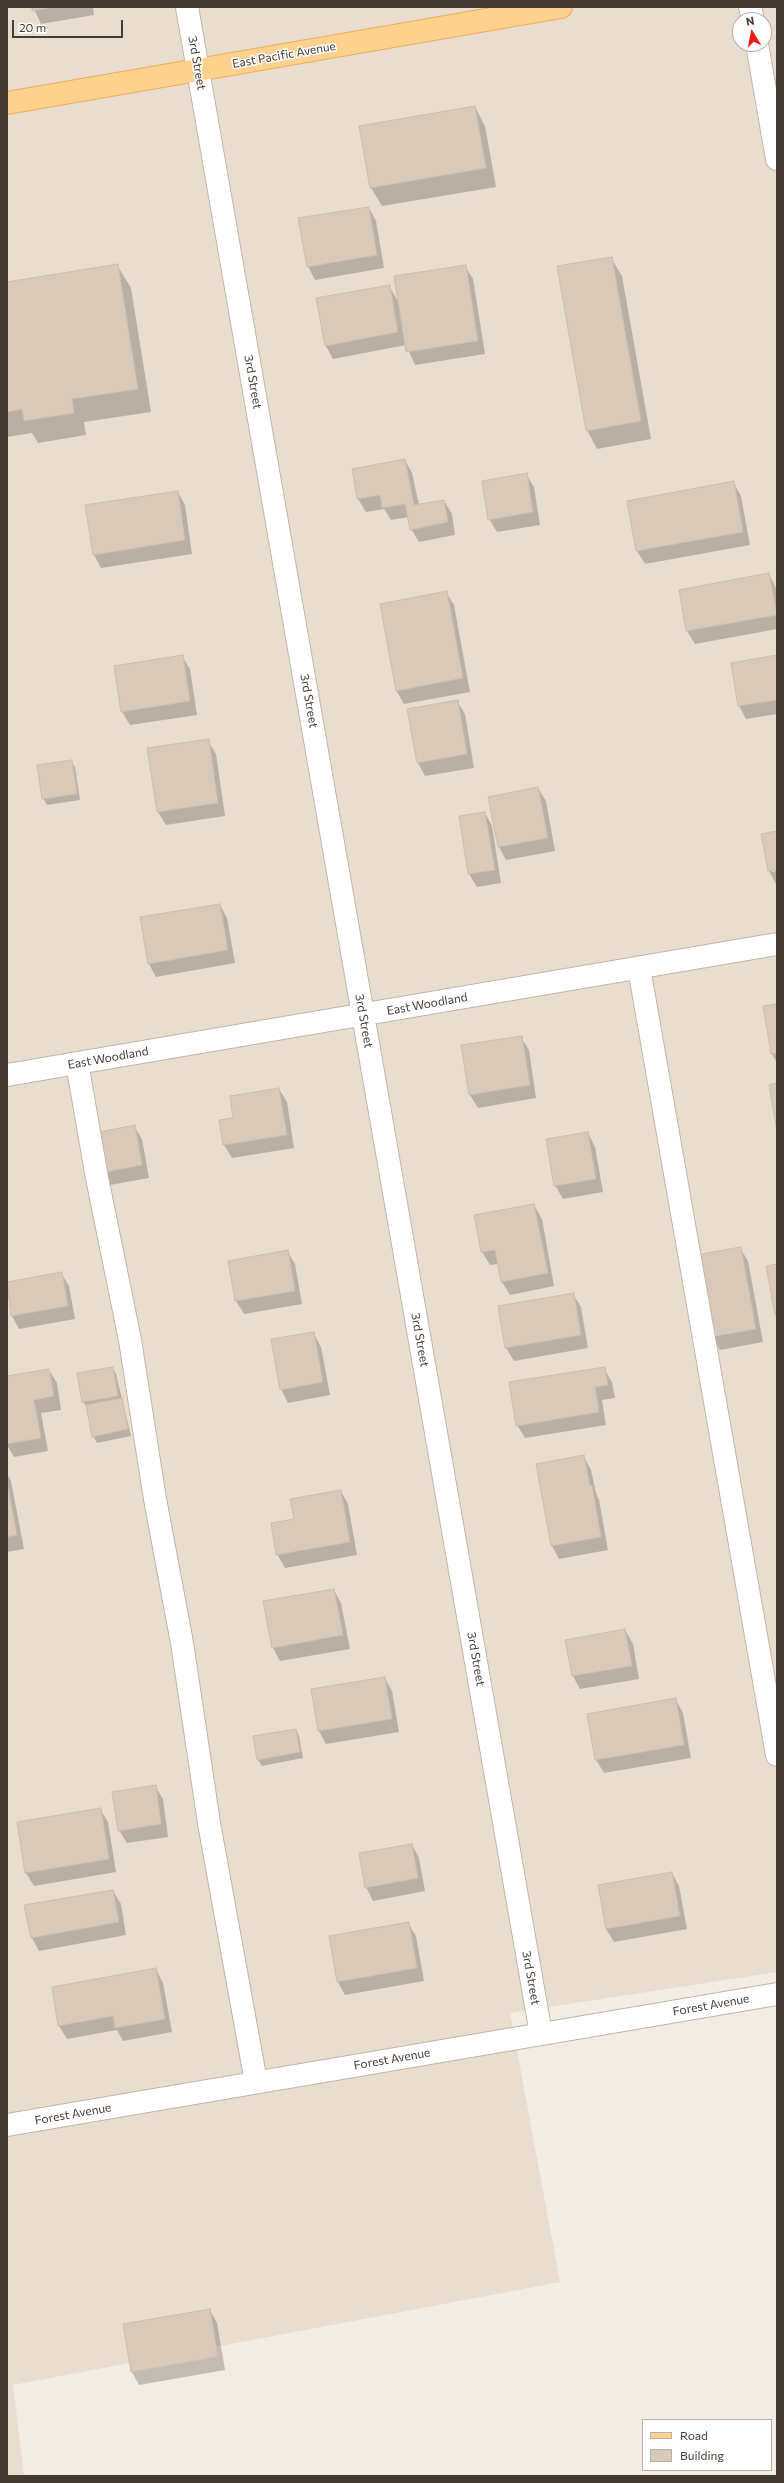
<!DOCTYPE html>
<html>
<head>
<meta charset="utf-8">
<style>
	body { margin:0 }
	#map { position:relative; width:784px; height:2483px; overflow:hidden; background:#f3ece2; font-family:Commissioner,sans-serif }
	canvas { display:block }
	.frame { position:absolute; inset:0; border:8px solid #453b32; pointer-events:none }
	.legend { position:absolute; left:642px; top:2419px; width:130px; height:52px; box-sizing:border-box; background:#fff; border:1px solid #b5b1ad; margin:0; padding:5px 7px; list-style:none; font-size:12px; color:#453b32 }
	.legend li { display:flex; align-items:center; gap:8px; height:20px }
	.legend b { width:20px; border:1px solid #b5b1ad }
	.north { position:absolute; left:732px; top:12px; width:40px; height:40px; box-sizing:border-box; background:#fff; border:1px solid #b5b1ad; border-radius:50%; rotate:350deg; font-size:11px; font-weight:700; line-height:16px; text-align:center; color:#453b32 }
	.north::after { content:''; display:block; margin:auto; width:14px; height:18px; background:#ff130d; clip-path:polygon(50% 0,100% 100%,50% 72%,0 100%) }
	.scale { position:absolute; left:12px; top:20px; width:111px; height:18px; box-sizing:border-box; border:2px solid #453b32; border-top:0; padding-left:5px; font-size:12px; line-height:14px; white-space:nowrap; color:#453b32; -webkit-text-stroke:3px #fff; paint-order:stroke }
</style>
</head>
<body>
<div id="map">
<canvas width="784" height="2483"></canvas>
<div class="frame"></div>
<ul class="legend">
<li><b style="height:5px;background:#ffd18f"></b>Road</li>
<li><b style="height:11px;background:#d9c9b9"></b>Building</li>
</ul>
<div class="north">N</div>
<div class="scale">20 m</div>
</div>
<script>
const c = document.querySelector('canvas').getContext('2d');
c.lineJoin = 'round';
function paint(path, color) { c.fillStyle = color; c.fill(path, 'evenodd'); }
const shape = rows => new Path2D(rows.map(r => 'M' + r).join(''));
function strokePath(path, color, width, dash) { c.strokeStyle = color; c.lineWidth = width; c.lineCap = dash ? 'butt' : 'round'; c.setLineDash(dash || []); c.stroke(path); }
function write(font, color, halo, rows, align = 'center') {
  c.font = font + ' Commissioner,sans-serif'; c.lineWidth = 3; c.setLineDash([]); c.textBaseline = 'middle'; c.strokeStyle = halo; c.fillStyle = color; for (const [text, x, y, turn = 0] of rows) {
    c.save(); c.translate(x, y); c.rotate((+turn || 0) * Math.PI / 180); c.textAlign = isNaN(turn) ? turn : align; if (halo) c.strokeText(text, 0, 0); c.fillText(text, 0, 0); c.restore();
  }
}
paint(shape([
	[7,7,777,7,777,1972,510,2013,560,2282,13,2385,24,2476,7,2476],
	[740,20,764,20,764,44,740,44]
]), '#e8ddcf');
paint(shape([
	[33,7,93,7,94,15,41,24],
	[475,107,485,126,496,187,382,206,371,188],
	[369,208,376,221,384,268,315,280,308,266],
	[611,258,622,276,651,439,597,449,587,430],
	[117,265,131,288,151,412,84,422,86,435,38,443,32,433,7,437,7,283],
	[465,266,473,279,485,354,415,365,406,345,333,359,326,346,389,286,399,303],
	[405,460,412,473,419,505,444,501,452,514,455,535,419,542,411,529,409,517,391,520,384,509,366,512,358,499],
	[526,474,534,487,540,525,497,532,489,519],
	[733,482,741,496,750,545,645,564,637,551],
	[178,492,185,505,192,554,101,568,94,555],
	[769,574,777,590,777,629,695,644,687,631,680,590],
	[446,592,454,605,470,692,404,704,396,690],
	[182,656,190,669,197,715,130,725,122,712,115,666],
	[777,656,777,714,746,719,739,706],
	[457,701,465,714,474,768,425,776,418,763,408,710],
	[208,741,216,754,225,816,166,825,158,812,148,749],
	[71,761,75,767,80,800,47,805,43,798],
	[538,788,546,801,555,851,506,860,499,847],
	[485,813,492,826,501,883,477,887,469,874,460,817],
	[777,832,777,869,772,870,772,872,777,871,776,884,769,871,762,835],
	[220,905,227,918,235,963,156,977,149,964],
	[777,1005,777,1063,772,1054],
	[521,1037,529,1050,536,1098,478,1108,470,1095,462,1046],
	[279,1089,287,1102,294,1148,232,1158,224,1145,220,1121,235,1119],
	[134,1126,142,1139,149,1178,110,1185,102,1172],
	[588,1133,595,1147,603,1192,563,1199,555,1185],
	[534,1205,542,1219,554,1286,510,1295,502,1282,499,1264,490,1265,482,1252,475,1216],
	[740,1248,748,1261,763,1342,720,1350,712,1336],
	[287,1251,295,1264,302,1304,244,1314,236,1301,229,1262],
	[61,1273,69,1286,75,1319,19,1329,12,1316,7,1283],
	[573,1294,581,1307,588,1348,514,1361,506,1348],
	[314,1334,321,1347,330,1395,288,1403,281,1389],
	[113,1368,116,1374,131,1436,97,1443,93,1436,88,1408,83,1402],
	[604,1369,612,1382,615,1398,602,1400,606,1425,525,1438,517,1425],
	[49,1370,57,1383,61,1410,41,1413,48,1451,14,1457,7,1445,7,1377],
	[584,1457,591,1470,596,1493,599,1500,608,1550,559,1559,552,1546,537,1465],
	[7,1474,11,1481,24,1549,7,1552],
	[341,1491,348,1504,357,1555,285,1568,277,1554,295,1520],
	[334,1590,341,1603,350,1649,280,1661,273,1648],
	[625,1630,633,1644,639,1679,580,1689,573,1676,566,1641],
	[385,1678,392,1691,399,1732,326,1744,319,1731],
	[676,1700,683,1713,691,1758,604,1773,596,1760,588,1714],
	[296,1730,299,1736,303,1758,262,1766,258,1760],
	[155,1786,163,1799,168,1837,127,1843,119,1830],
	[100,1809,108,1822,116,1872,34,1886,26,1873,18,1823],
	[412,1845,419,1858,425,1891,373,1901,366,1887],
	[672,1873,679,1886,687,1929,614,1942,606,1929],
	[113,1891,121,1904,126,1935,39,1951,32,1938],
	[408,1923,416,1936,424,1981,345,1995,338,1982],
	[156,1969,163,1983,172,2032,123,2041,117,2030,67,2039,59,2026],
	[210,2310,217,2323,225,2370,139,2385,132,2372]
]), '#0003');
const building = shape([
	[32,7,55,7,32,11,32,7],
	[475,106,486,168,370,188,359,126,475,106],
	[369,207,377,255,307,267,298,218,369,207],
	[612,257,641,421,586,431,557,266,612,257],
	[118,264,138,389,72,399,74,413,24,421,22,409,7,412,7,282,118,264],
	[466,265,478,341,406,352,394,276,466,265],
	[390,285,398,332,325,346,316,298,390,285],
	[405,459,414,505,444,500,448,522,410,530,405,504,382,508,380,495,357,499,352,469,405,459],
	[527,473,533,512,488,520,482,481,527,473],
	[734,481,743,532,636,551,627,501,734,481],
	[178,491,185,540,93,555,85,505,178,491],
	[769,573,777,615,686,631,679,590,769,573],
	[447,591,463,678,396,691,380,604,447,591],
	[183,655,190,701,121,712,114,666,183,655],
	[777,655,777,700,738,706,731,663,777,655],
	[458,700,467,754,417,763,407,709,458,700],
	[209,739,218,803,157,812,147,748,209,739],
	[72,760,77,794,42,799,37,765,72,760],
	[538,787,548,838,498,847,488,797,538,787],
	[485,812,495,870,468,874,459,816,485,812],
	[777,831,777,870,768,871,761,834,777,831],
	[220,904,228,950,148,964,140,917,220,904],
	[777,1004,777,1053,771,1054,763,1006,777,1004],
	[522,1036,530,1085,469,1095,461,1045,522,1036],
	[777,1083,777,1131,769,1085,777,1083],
	[279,1088,287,1135,223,1145,219,1120,233,1118,230,1096,279,1088],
	[135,1125,142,1165,101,1173,94,1133,135,1125],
	[588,1132,596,1179,554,1186,546,1139,588,1132],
	[534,1204,548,1273,501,1282,495,1250,481,1252,474,1215,534,1204],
	[741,1247,756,1329,711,1337,696,1255,741,1247],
	[288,1250,295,1291,235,1301,228,1261,288,1250],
	[777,1264,777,1315,775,1315,766,1266,777,1264],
	[62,1272,68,1306,11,1316,7,1282,62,1272],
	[574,1293,581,1335,505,1348,498,1306,574,1293],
	[314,1332,323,1382,280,1390,271,1339,314,1332],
	[113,1367,118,1396,82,1402,77,1373,113,1367],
	[605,1367,608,1385,595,1387,599,1412,516,1426,509,1382,605,1367],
	[49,1369,54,1396,34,1400,41,1438,7,1444,7,1376,49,1369],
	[122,1398,128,1429,92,1437,86,1405,122,1398],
	[584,1455,590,1486,592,1485,601,1537,551,1546,536,1464,584,1455],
	[7,1482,17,1535,7,1537,7,1482],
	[341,1490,350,1542,276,1555,271,1523,294,1519,290,1499,341,1490],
	[334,1589,343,1635,272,1648,263,1601,334,1589],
	[625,1629,632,1666,572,1676,565,1640,625,1629],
	[385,1677,392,1719,318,1731,311,1689,385,1677],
	[676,1698,684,1745,595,1760,587,1714,676,1698],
	[296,1729,300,1752,257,1760,253,1736,296,1729],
	[156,1785,161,1824,118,1831,112,1792,156,1785],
	[101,1808,109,1859,25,1873,17,1822,101,1808],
	[412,1844,418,1878,365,1888,359,1853,412,1844],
	[672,1872,680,1916,606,1929,598,1885,672,1872],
	[113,1890,119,1922,31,1938,24,1905,113,1890],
	[409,1922,417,1968,337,1982,329,1936,409,1922],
	[156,1968,165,2019,115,2028,113,2016,58,2026,52,1987,156,1968],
	[210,2309,218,2357,131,2372,123,2324,210,2309]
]);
paint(building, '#d9c9b9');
strokePath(building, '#d1bda9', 1);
const minor = shape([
	[187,7,541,2034],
	[750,7,753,20],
	[757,44,777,159],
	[639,968,777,1755],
	[77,1063,97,1178,130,1340,155,1499,182,1643,209,1823,256,2082],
	[7,1075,777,944],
	[7,2125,777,1994]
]);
const major = shape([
	[7,103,561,7]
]);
strokePath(minor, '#c2b5a7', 24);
strokePath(major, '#efad54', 24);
strokePath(minor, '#fff', 22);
strokePath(major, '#ffd18f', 22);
write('12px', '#453b32', '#fff', [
	["East Pacific Avenue",284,55,-10],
	["3rd Street",197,63,80],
	["3rd Street",253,382,80],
	["3rd Street",309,701,80],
	["East Woodland",427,1004,-10],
	["3rd Street",364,1021,80],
	["East Woodland",108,1058,-10],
	["3rd Street",420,1340,80],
	["3rd Street",476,1659,80],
	["3rd Street",531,1978,80],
	["Forest Avenue",711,2005,-10],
	["Forest Avenue",392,2059,-10],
	["Forest Avenue",73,2114,-10]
]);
</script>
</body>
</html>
